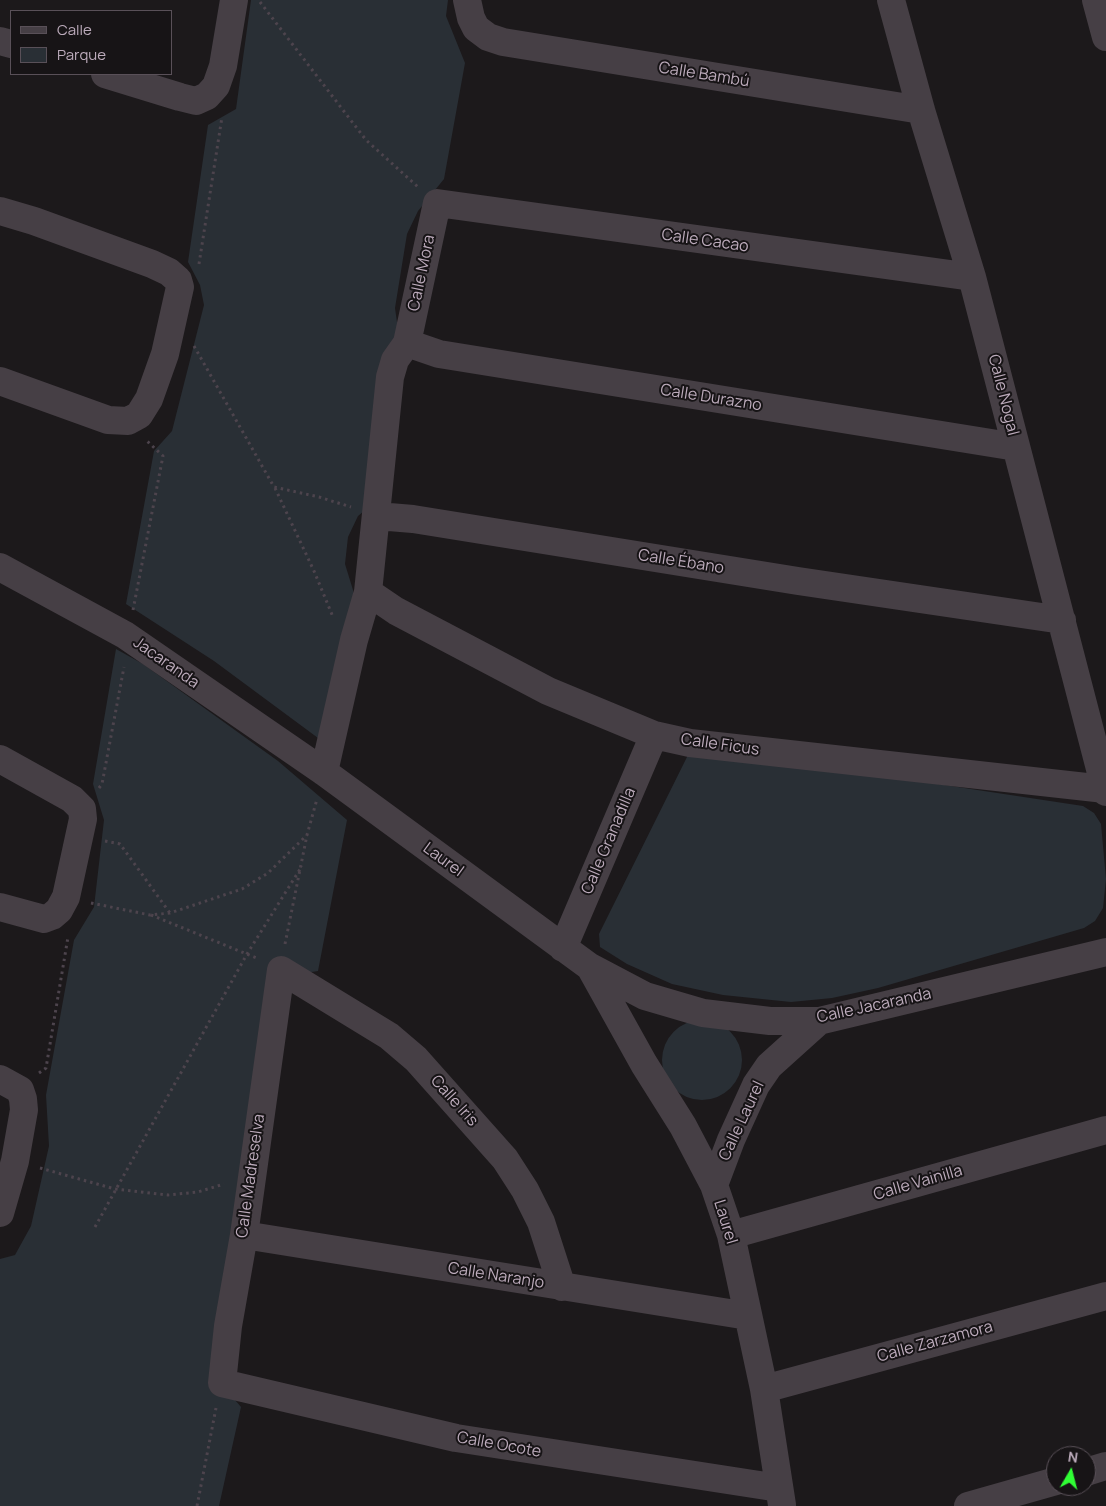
<!DOCTYPE html>
<html>
<head>
<meta charset="utf-8">
<style>
	body { margin:0 }
	#map { position:relative; width:1106px; height:1506px; overflow:hidden; background:#1c191b; font-family:Manrope,sans-serif }
	canvas { display:block }
	.legend { position:absolute; left:10px; top:10px; width:162px; height:65px; box-sizing:border-box; background:#171416; border:1px solid #595058; margin:0; padding:6px 9px; list-style:none; font-size:15px; color:#bcabbb }
	.legend li { display:flex; align-items:center; gap:10px; height:25px }
	.legend b { width:25px; border:1px solid #595058 }
	.north { position:absolute; left:1046px; top:1446px; width:50px; height:50px; box-sizing:border-box; background:#171416; border:1px solid #595058; border-radius:50%; rotate:8deg; font-size:14px; font-weight:700; line-height:20px; text-align:center; color:#bcabbb }
	.north::after { content:''; display:block; margin:auto; width:18px; height:22px; background:#30fd35; clip-path:polygon(50% 0,100% 100%,50% 72%,0 100%) }
</style>
</head>
<body>
<div id="map">
<canvas width="1106" height="1506"></canvas>
<ul class="legend">
<li><b style="height:6px;background:#463f45"></b>Calle</li>
<li><b style="height:14px;background:#292f35"></b>Parque</li>
</ul>
<div class="north">N</div>
</div>
<script>
const c = document.querySelector('canvas').getContext('2d');
c.lineJoin = 'round';
function paint(path, color) { c.fillStyle = color; c.fill(path, 'evenodd'); }
const shape = rows => new Path2D(rows.map(r => 'M' + r).join(''));
function strokePath(path, color, width, dash) { c.strokeStyle = color; c.lineWidth = width; c.lineCap = dash ? 'butt' : 'round'; c.setLineDash(dash || []); c.stroke(path); }
function write(font, color, halo, rows, align = 'center') {
  c.font = font + ' Manrope,sans-serif'; c.lineWidth = 4; c.setLineDash([]); c.textBaseline = 'middle'; c.strokeStyle = halo; c.fillStyle = color; for (const [text, x, y, turn = 0] of rows) {
    c.save(); c.translate(x, y); c.rotate((+turn || 0) * Math.PI / 180); c.textAlign = isNaN(turn) ? turn : align; if (halo) c.strokeText(text, 0, 0); c.fillText(text, 0, 0); c.restore();
  }
}
paint(shape([
	[251,0,448,0,446,16,465,63,444,179,418,211,407,234,395,308,402,358,370,506,358,516,348,537,345,564,353,590,356,610,318,738,214,661,126,604,154,451,172,431,204,305,200,285,188,262,208,125,236,109],
	[116,649,143,664,278,761,347,820,318,971,299,974,284,1002,224,1387,241,1407,219,1506,0,1506,0,1259,15,1255,31,1226,49,1146,46,1095,74,940,94,907,104,820,93,784],
	[707,749,1083,806,1094,813,1101,824,1106,879,1103,908,1095,921,1084,928,878,988,832,998,791,1002,723,995,672,984,627,964,600,947,599,934,687,757,694,751],
	'662 1060a40 40 0 1 1 80 0a40 40 0 1 1-80 0Z'
]), '#292f35');
strokePath(shape([
	[260,2,366,140,418,187],
	[199,264,222,117],
	[194,346,274,487,319,497,351,507],
	[275,488,314,571,333,617],
	[133,610,163,456,147,441],
	[99,788,102,784,124,667],
	[105,841,120,844,170,913],
	[91,903,150,915,170,913,242,889,268,873,307,835,317,799],
	[151,915,259,959],
	[285,944,307,835],
	[39,1073,46,1068,68,937],
	[40,1168,115,1189,168,1195,198,1192,224,1184],
	[95,1227,247,954,302,866],
	[197,1506,216,1408]
]), '#4d444d', 3, [2.5, 4]);
strokePath(shape([
	[467,0,471,18,476,28,488,37,503,42,921,110],
	[891,0,921,110,972,277,1106,792],
	[1096,0,1106,37],
	[0,41,11,44],
	[105,74,180,97,196,101,207,96,216,86,223,66,234,0],
	[0,211,34,221,152,264,169,272,178,280,180,287,165,354,149,399,139,415,128,421,108,420,0,381],
	[407,343,439,354,1016,447],
	[377,516,413,519,798,581,1062,620],
	[0,567,125,635,324,772,590,967,645,996,703,1013,770,1021,819,1021,1106,952],
	[368,592,396,611,548,691,654,735,690,743,1105,789],
	[0,759,72,799,82,809,83,819,66,897,59,910,52,916,44,919,0,907],
	[324,772,354,640,368,592,390,377,395,360,407,343,437,203,972,277],
	[563,948,654,735],
	[590,967,644,1064,683,1126,714,1185,731,1235,764,1389,782,1505],
	[0,1079,20,1090,23,1099,24,1110,15,1161,0,1213],
	[714,1185,731,1140,756,1085,769,1066,819,1021],
	[244,1235,748,1316],
	[731,1235,1106,1130],
	[562,1287,541,1222,525,1190,505,1159,416,1059,389,1036,281,970,244,1235,228,1326,222,1383,456,1438,779,1488],
	[764,1389,1106,1296],
	[1086,1472,1106,1466],
	[968,1506,1056,1481]
]), '#463f45', 28);
write('16px', '#bcabbb', '#171416', [
	["Calle Bambú",704,75,9],
	["Calle Cacao",705,241,8],
	["Calle Mora",422,273,-78],
	["Calle Nogal",1003,395,76],
	["Calle Durazno",711,398,9],
	["Calle Ébano",681,562,9],
	["Jacaranda",166,663,35],
	["Calle Ficus",720,745,8],
	["Calle Granadilla",609,841,-67],
	["Laurel",443,860,36],
	["Calle Jacaranda",874,1006,-12],
	["Calle Iris",454,1101,48],
	["Calle Laurel",742,1121,-65],
	["Calle Madreselva",251,1176,-82],
	["Calle Vainilla",918,1183,-16],
	["Laurel",725,1222,73],
	["Calle Naranjo",496,1276,9],
	["Calle Zarzamora",935,1342,-15],
	["Calle Ocote",499,1445,10]
]);
</script>
</body>
</html>
